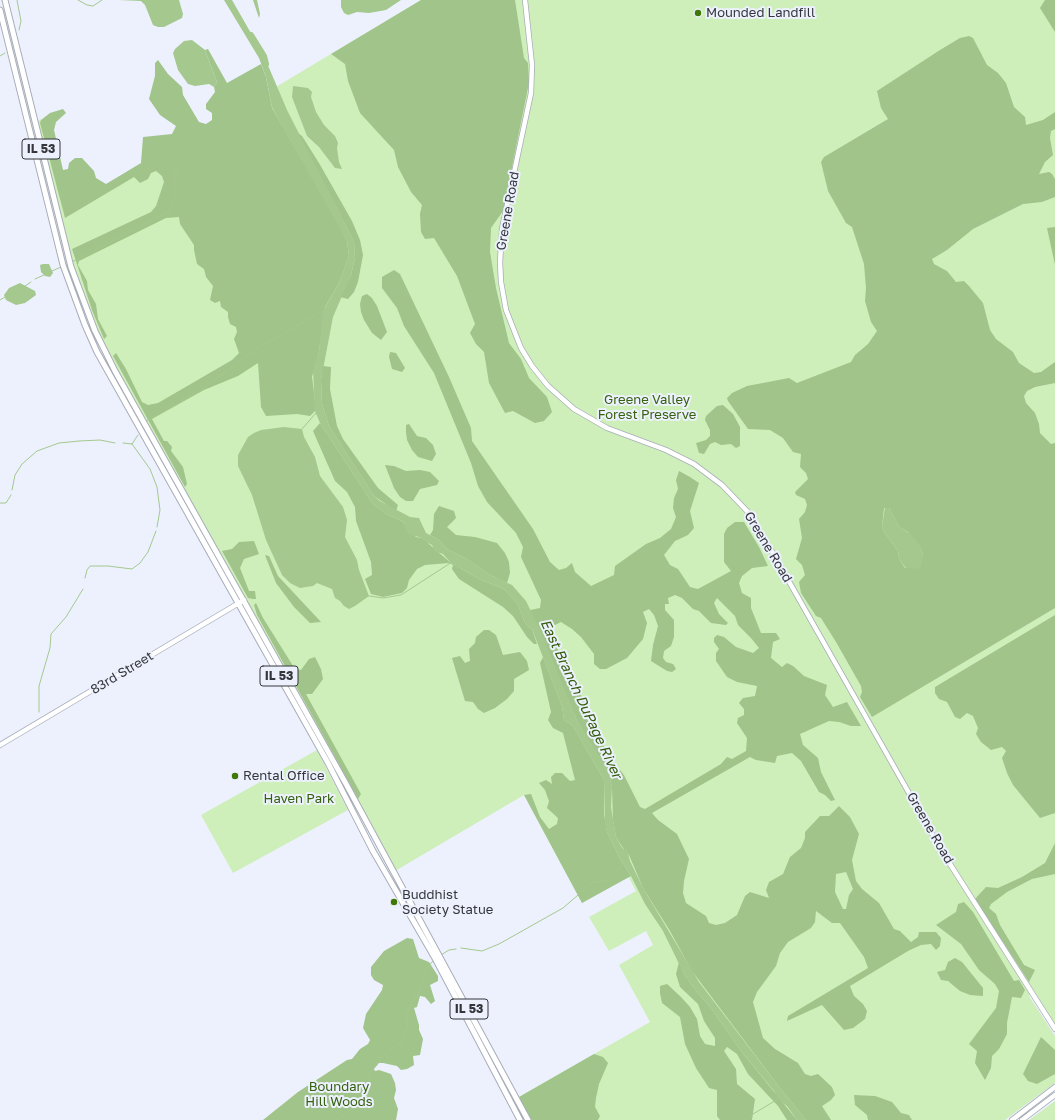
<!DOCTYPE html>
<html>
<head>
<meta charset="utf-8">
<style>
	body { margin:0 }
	canvas { display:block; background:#ecf1fd }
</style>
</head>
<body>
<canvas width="1055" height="1120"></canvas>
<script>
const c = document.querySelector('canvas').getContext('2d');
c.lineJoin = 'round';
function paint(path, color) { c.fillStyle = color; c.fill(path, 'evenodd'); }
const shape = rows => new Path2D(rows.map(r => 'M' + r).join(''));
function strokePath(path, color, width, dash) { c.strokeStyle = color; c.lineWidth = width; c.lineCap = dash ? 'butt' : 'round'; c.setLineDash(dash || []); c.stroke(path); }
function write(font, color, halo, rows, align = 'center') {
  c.font = font + ' "Golos Text",sans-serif'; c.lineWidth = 4; c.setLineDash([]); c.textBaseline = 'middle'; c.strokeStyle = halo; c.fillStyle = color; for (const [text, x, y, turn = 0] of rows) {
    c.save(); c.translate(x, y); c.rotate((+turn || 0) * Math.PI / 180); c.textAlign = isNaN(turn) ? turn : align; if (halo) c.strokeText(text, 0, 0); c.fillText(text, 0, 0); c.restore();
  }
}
paint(shape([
	[421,0,1055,0,1055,1025,1033,989,1029,996,1055,1036,1055,1083,1005,1120,531,1120,519,1097,650,1022,619,965,653,945,646,931,609,951,589,917,636,891,628,876,582,903,524,795,395,871,113,361,97,330,73,267,38,121,41,119,64,214],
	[317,750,348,810,233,873,201,815],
	[1055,1101,1055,1120,1029,1120]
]), '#ceefba');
paint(shape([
	[421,0,515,0,524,58,528,63,529,83,503,211,491,228,490,252,496,288,509,343,521,359,529,378,547,397,552,412,544,421,535,423,513,411,505,413,489,383,484,352,476,344,470,333,475,324,457,276,434,238,425,239,421,232,420,214,422,205,411,192,398,167,394,150,360,113,348,81,345,64,331,54],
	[1045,0,1055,0,1055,32,1040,8],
	[969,36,973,38,987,65,998,73,1006,83,1014,107,1025,117,1026,125,1043,120,1055,112,1055,129,1051,131,1050,138,1053,155,1045,162,1039,174,1049,172,1052,174,1055,179,1055,197,1042,202,1023,204,973,229,947,250,932,259,934,264,947,271,956,282,964,281,969,286,983,303,990,330,996,339,1013,352,1019,363,1034,373,1041,372,1055,362,1055,383,1035,387,1027,391,1024,396,1026,403,1035,413,1039,424,1040,433,1051,444,1055,443,1055,608,872,717,860,697,862,692,861,686,836,642,821,618,816,616,801,593,799,582,805,575,802,565,796,559,802,538,799,519,805,512,807,505,805,499,796,495,795,492,808,479,806,473,800,467,801,454,793,452,783,438,770,430,748,429,728,401,727,398,732,393,747,386,789,378,797,383,851,362,855,355,868,344,877,331,871,322,865,301,866,288,864,264,852,227,846,223,828,191,821,162,824,157,888,119,881,108,877,91,940,50,960,38],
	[884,508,889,508,900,528,908,532,921,548,923,556,905,568,899,559,898,551,884,532,882,527],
	[208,49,227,83,261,64,266,77,272,108,334,216,347,241,349,256,339,283,325,307,324,314,319,351,312,377,316,408,315,411,310,416,297,414,266,416,261,407,258,363,238,376,204,390,152,419,164,441,167,441,172,447,171,451,183,467,187,484,185,487,113,356,116,353,126,369,142,402,148,405,158,403,232,360,239,353,234,339,237,332,236,327,230,324,228,317,228,312,221,307,220,301,215,303,210,300,213,286,206,277,204,269,197,264,194,250,194,245,180,224,179,217,166,218,79,261,78,265,87,281,88,290,96,304,98,319,107,336,104,339,92,310,72,249,151,212,156,206,164,182,162,176,156,171,151,173,148,179,140,183,134,177,65,218,40,123,41,120,50,113,63,109,66,113,56,122,54,130,63,170,68,169,69,163,75,158,82,158,94,171,96,178,106,184,141,163,143,137,172,134,176,126,160,115,149,99,155,76,155,63,158,60,168,74,182,87,183,95,199,122,206,124,212,120,212,113,206,109,206,104,215,92,214,87,217,82,205,50],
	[298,133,302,136,319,163,352,221,360,240,363,255,358,282,354,292,348,299,340,297,351,275,355,258,354,242],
	[1055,227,1055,265,1047,228],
	[394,270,400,274,449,377,471,428,472,441,533,529,550,562,559,570,566,568,572,563,575,572,591,586,614,575,615,566,646,544,660,538,671,529,676,517,673,508,674,498,678,489,676,480,679,471,690,477,699,483,690,511,694,528,688,535,675,541,664,555,670,565,678,569,690,587,698,589,731,571,724,562,724,534,727,528,735,522,744,522,759,547,768,566,752,568,742,576,739,583,742,593,751,598,751,608,761,633,776,633,780,639,773,642,771,658,782,667,787,663,793,666,804,676,827,685,825,695,833,707,847,702,861,726,851,726,839,722,829,721,800,734,803,745,818,758,821,772,835,800,831,801,825,795,819,792,801,761,792,753,777,756,775,763,756,760,750,757,652,813,658,820,677,834,689,859,684,881,683,893,686,903,706,916,709,923,716,925,725,923,737,915,745,896,750,892,769,898,766,890,769,882,783,874,790,857,801,848,805,838,805,832,820,816,829,816,839,806,850,817,859,834,852,860,856,881,862,889,879,903,894,929,900,931,911,942,918,937,919,932,936,932,941,938,940,946,936,950,931,944,921,945,908,951,850,986,854,996,863,1004,867,1011,865,1019,853,1028,844,1030,822,1005,787,1021,788,1016,868,968,864,957,840,923,832,923,816,911,815,922,811,928,788,942,780,953,776,966,757,992,753,1002,763,1038,775,1049,798,1063,805,1074,811,1076,818,1074,832,1087,835,1095,831,1100,822,1106,831,1120,806,1120,780,1088,692,971,670,931,643,888,629,855,621,845,616,837,613,820,612,787,609,774,578,723,530,610,540,608,541,600,521,557,523,547,516,533,487,502,478,486,471,463,434,373,404,326,397,308,382,288,382,277],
	[675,595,682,598,693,609,699,611,711,623,726,625,728,623,719,614,714,603,717,598,735,616,738,625,751,638,759,648,753,653,736,647,724,637,717,635,714,638,714,642,719,649,716,653,716,661,727,677,737,682,757,686,755,696,743,698,739,703,744,709,744,715,738,718,737,723,747,738,746,751,732,759,727,757,721,764,645,809,640,807,624,775,615,764,584,714,589,708,577,689,568,667,557,648,552,634,553,626,561,622,572,629,581,637,594,654,594,664,600,669,606,669,627,658,643,639,647,623,643,612,649,609,654,615,658,626,653,645,651,661,667,671,672,672,676,669,673,664,666,662,663,658,664,651,671,646,674,637,674,620,665,610,665,604,669,604,668,598],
	[846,872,853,889,849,895,846,909,843,909,835,892,836,874],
	[367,294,372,298,377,306,387,332,381,340,372,333,364,320,361,312,360,304,362,296],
	[390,352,396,353,405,368,402,372,392,369,389,357],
	[323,366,331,367,330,389,337,426,343,439,378,488,398,505,396,511,374,496,329,426,322,404,321,380],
	[723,405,733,414,740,427,740,446,736,448,731,444,721,445,715,442,710,444,704,454,699,453,696,443,706,440,710,436,710,430,705,420,706,416,717,406],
	[320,423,373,504,386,514,402,521,416,537,422,538,451,563,479,579,504,589,517,603,526,625,532,629,537,644,534,644,527,637,513,616,503,607,459,579,452,569,453,565,449,563,425,565,417,569,409,580,407,588,402,593,383,597,371,594,365,579,372,575,371,562,356,521,355,507,347,492,335,481,313,431],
	[409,424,417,436,426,438,433,445,436,454,432,461,418,457,412,450,407,440,406,432,406,425],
	[385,465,394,466,406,471,420,470,430,472,439,481,437,485,420,489,413,501,406,501,400,497,394,488],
	[439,506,454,511,456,518,447,527,456,535,475,537,497,543,505,553,509,562,510,573,507,583,490,575,467,559,447,549,439,540,430,535,433,530,434,514],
	[254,541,259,554,244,559,240,568,249,591,255,591,256,599,253,599,248,598,222,551,232,549,239,542],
	[265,555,269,556,278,576,321,622,310,623,294,607,276,583],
	[256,603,263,618,295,669,301,670,309,659,315,657,321,669,323,679,312,694,306,694,361,794,358,799,257,615,254,605],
	[1055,615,1055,813,1040,818,1013,785,1007,773,1002,758,1006,751,1002,747,991,750,981,742,976,734,978,728,973,716,967,713,960,719,955,717,947,702,939,699,935,693,935,687],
	[484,630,489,630,496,635,503,655,520,652,527,661,529,670,514,679,514,691,507,699,495,708,484,713,478,709,473,702,465,701,452,658,460,656,465,663,470,661,469,649,475,643,476,637],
	[543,657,562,706,564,720,573,726,604,780,604,814,607,832,620,859,631,876,582,903,524,795,531,794,540,817,549,829,557,824,558,818,547,808,549,801,545,790,539,783,546,780,552,784,551,777,555,773,562,773,570,781,575,780,563,733,553,728,548,720,551,712,540,663],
	[1055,843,1055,874,1032,879,1007,892,991,904,989,908,996,914,1000,925,1024,965,1035,970,1029,982,975,899,986,887,998,888,1022,877,1045,863],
	[964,902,973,912,1014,981,1019,980,1025,990,1021,998,1012,997,1007,1023,1007,1034,999,1049,992,1056,991,1068,985,1080,975,1063,977,1051,969,1044,996,1008,999,991,995,984,979,970,961,944,936,925,956,912,958,904],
	[407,938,413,939,419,958,429,962,438,976,438,981,430,985,435,1001,431,1004,425,997,420,996,417,1007,414,1008,419,1025,419,1030,423,1039,420,1055,413,1056,414,1065,407,1069,401,1070,397,1066,383,1063,379,1063,374,1069,375,1071,379,1070,391,1074,395,1083,396,1090,394,1098,398,1109,396,1120,263,1120,298,1092,347,1060,352,1059,360,1049,368,1044,370,1040,363,1028,366,1014,382,990,383,985,374,980,371,975,371,967,384,951],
	[955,958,962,962,983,988,983,996,970,995,960,991,948,981,941,980,937,972,945,970,948,962],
	[679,962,684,974,696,991,710,1007,741,1051,797,1120,787,1120,778,1106,748,1074,737,1054,727,1047,724,1051,736,1069,737,1084,755,1099,752,1120,720,1120,717,1116,717,1090,709,1088,696,1068,685,1044,680,1017,662,1003,660,993,660,986,667,984,681,997,690,1007,697,1019,700,1036,705,1044,715,1046,715,1038,704,1021,698,1004,680,987,676,974],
	[1041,1037,1055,1050,1055,1074,1037,1084,1028,1081,1023,1074],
	[594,1054,603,1057,608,1063,599,1084,596,1098,595,1107,600,1116,598,1120,531,1120,519,1097],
	[854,1095,875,1096,892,1102,901,1113,909,1115,912,1120,868,1120,867,1115,855,1105]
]), '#a0c48a');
paint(shape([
	[119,0,179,0,183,14,182,18,164,27,158,27,153,25,145,5,141,1],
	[224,0,232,0,264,56,287,110,354,242,355,258,351,275,333,317,321,380,322,404,329,426,374,496,380,501,410,517,419,518,426,533,439,540,447,549,467,559,490,575,512,585,526,601,541,632,578,723,608,769,612,787,611,807,616,837,621,846,624,849,627,849,630,861,643,888,699,982,780,1088,806,1120,797,1120,787,1106,778,1099,774,1091,741,1051,710,1007,696,991,684,974,663,931,645,904,631,876,620,859,607,832,605,823,604,780,573,726,564,720,562,706,539,647,532,629,526,625,517,603,504,589,479,579,451,563,443,554,435,551,432,545,426,542,422,538,409,534,405,529,405,524,402,521,386,514,373,504,320,423,315,411,313,370,319,351,323,311,339,283,349,256,347,241,281,124,272,107,266,77,259,58],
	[253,0,257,0,260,14,259,18],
	[341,0,401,0,386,10,369,13,357,12,348,15,344,13,341,7],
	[192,40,205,50,217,82,214,87,209,84,195,86,188,84,178,70,173,53,175,49,184,41],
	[293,86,308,88,312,92,311,97,316,112,324,125,335,136,338,143,337,148,339,162,342,169,335,168,319,147,307,136,292,97],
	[43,264,49,264,53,273,50,277,45,276,41,272,40,265],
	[20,283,35,291,36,295,25,303,16,305,6,300,4,295,9,288],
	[284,427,302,429,304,437,315,457,320,476,343,507,347,520,345,537,357,560,359,570,369,596,355,606,349,609,344,606,340,601,335,598,332,589,317,583,313,586,300,588,290,583,282,575,266,540,252,495,238,466,238,455,248,437,254,433,261,430],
	[885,507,889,508,900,528,911,534,921,548,923,556,921,567,914,569,905,567,899,559,898,551,884,532,882,527]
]), '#a4c88e');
strokePath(shape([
	[17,0,21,21,19,30],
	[78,0,87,5,93,6,102,0],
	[0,56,5,53],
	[72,262,170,211,175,198,174,177,178,169],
	[52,271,61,267],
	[35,279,44,275],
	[25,286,31,282],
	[0,300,5,297],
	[146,421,198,392,258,348,323,311],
	[302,429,316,413],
	[123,443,132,444,138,435],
	[132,444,150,469,157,487,160,510,157,527],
	[12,490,15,475,22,464,37,451,59,443,79,441,100,440,115,443],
	[0,503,6,503,11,495],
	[85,578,87,570,90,566,108,566,132,569,140,563,148,552,156,531],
	[369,596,383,598,401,595,452,562],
	[39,712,39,686,50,648,51,634,66,617,83,589],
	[593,883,606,880,623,865],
	[461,948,482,951,499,944,563,908,592,883],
	[441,955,449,950,456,949],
	[337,1120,341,1116,367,1100,370,1073,380,1058,401,1042,407,1027,407,1016,410,1005,420,991,426,969,433,961],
	[743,1120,778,1099]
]), '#a4c88e', 1);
strokePath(shape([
	[251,35,264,56,266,64]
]), '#a4c88e', 6);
const secondary = shape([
	[525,0,532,65,531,93,502,229,500,262,501,282,506,310,521,348,532,366,548,386,574,409,607,428,666,450,694,464,722,485,747,511,774,555,943,853,1055,1029],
	[0,745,244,600],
	[1012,1120,1055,1087],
	[1022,1120,1055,1095]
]);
const primary = shape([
	[5,0,71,267,95,331,115,371,345,782,528,1120],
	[0,10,63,265,85,325,97,352,328,763,373,851,436,960,520,1120]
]);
strokePath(secondary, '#a8adb8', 6);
strokePath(primary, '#a8adb8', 7);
strokePath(secondary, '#fff', 4.5);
strokePath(primary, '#fff', 5);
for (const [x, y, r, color] of [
	[698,13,4,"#417706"],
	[235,776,4,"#417706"],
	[394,902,4,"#417706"]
]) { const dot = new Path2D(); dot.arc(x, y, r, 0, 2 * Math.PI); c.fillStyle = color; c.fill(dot); strokePath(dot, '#ecf1fd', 1.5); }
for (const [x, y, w] of [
	[41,149,38],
	[279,676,38],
	[469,1009,38]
]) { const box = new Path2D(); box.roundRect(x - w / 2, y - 10, w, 20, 3); c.fillStyle = '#ecf1fd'; c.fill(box); strokePath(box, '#34363b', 1); }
write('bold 12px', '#34363b', null, [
	["IL 53",41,149],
	["IL 53",279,676],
	["IL 53",469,1009]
]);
write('13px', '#34363b', '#ecf1fd', [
	["Mounded Landfill",706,13],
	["Rental Office",243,776],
	["Buddhist",402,895],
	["Society Statue",402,910]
], 'left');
write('13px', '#34363b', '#ecf1fd', [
	["Greene Road",508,211,-80],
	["Greene Road",768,547,59],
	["83rd Street",122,673,-31],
	["Greene Road",930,828,60]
]);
write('13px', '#36610e', '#ecf1fd', [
	["Greene Valley",647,400],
	["Forest Preserve",647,415],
	["Haven Park",299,799],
	["Boundary",339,1087],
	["Hill Woods",339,1102]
]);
write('italic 14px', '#335d09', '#ecf1fd', [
	["East Branch DuPage River",581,699,65]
]);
</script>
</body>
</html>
